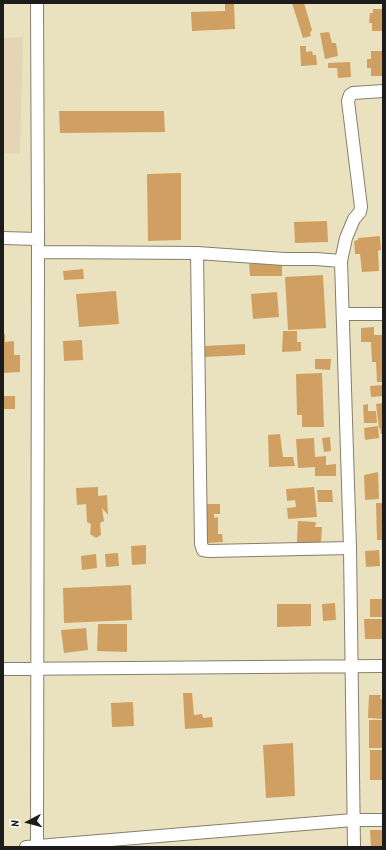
<!DOCTYPE html>
<html>
<head>
<meta charset="utf-8">
<style>
	body { margin:0 }
	#map { position:relative; width:386px; height:850px; overflow:hidden; background:#eae2bf; font-family:Kalam,sans-serif }
	canvas { display:block }
	.frame { position:absolute; inset:0; border:4px solid #1c1c1c; pointer-events:none }
	.north { position:absolute; left:8px; top:802px; width:40px; height:40px; -webkit-text-stroke:3px #fff; paint-order:stroke; rotate:264deg; font-size:11px; font-weight:700; line-height:16px; text-align:center; color:#1c1c1c }
	.north::after { content:''; display:block; margin:auto; width:14px; height:18px; background:#1c1c1c; clip-path:polygon(50% 0,100% 100%,50% 72%,0 100%) }
</style>
</head>
<body>
<div id="map">
<canvas width="386" height="850"></canvas>
<div class="frame"></div>
<div class="north">N</div>
</div>
<script>
const c = document.querySelector('canvas').getContext('2d');
c.lineJoin = 'round';
function paint(path, color) { c.fillStyle = color; c.fill(path, 'evenodd'); }
const shape = rows => new Path2D(rows.map(r => 'M' + r).join(''));
function strokePath(path, color, width, dash) { c.strokeStyle = color; c.lineWidth = width; c.lineCap = dash ? 'butt' : 'round'; c.setLineDash(dash || []); c.stroke(path); }
paint(shape([
	[23,37,20,154,3,153,3,38]
]), '#e5d5b7');
paint(shape([
	[225,3,234,3,235,29,192,31,191,12,225,11],
	[292,3,304,3,312,30,310,33,311,36,303,38],
	[373,9,383,9,383,31,372,31,372,23,369,23,370,13,373,13],
	[329,32,332,43,336,43,338,56,325,59,320,33],
	[300,46,306,46,306,52,312,51,313,55,316,55,317,65,301,66],
	[371,51,383,51,383,76,371,76,371,68,367,68,367,59,371,59],
	[350,62,351,77,338,78,337,68,328,68,328,63],
	[59,111,164,111,165,132,60,133],
	[181,173,181,240,148,241,147,174],
	[327,221,328,242,295,243,294,222],
	[380,236,381,250,378,251,379,271,362,272,360,254,355,254,354,241,358,240,358,238],
	[282,263,282,276,250,276,249,264],
	[83,269,84,279,64,280,63,271],
	[323,275,326,328,288,330,285,277],
	[116,291,119,324,79,327,76,294],
	[277,292,279,317,253,319,251,294],
	[374,327,374,335,383,335,383,382,377,382,376,362,372,362,371,342,361,342,361,328],
	[283,331,297,331,297,342,301,342,301,351,282,352],
	[3,334,5,334,5,342,14,341,14,355,20,355,20,372,3,373],
	[82,340,83,360,64,361,63,341],
	[245,344,245,355,205,357,204,346],
	[315,359,331,359,330,370,315,369],
	[322,373,324,427,302,427,302,415,297,415,296,374],
	[383,385,383,396,371,397,370,386],
	[3,396,15,396,15,409,3,409],
	[383,403,383,434,381,434,380,428,379,428,376,404],
	[368,404,368,411,376,411,377,423,364,423,363,405],
	[378,426,379,438,365,440,364,428],
	[280,434,283,457,293,457,295,466,269,467,268,435],
	[330,437,331,451,324,452,322,438],
	[314,438,315,457,326,456,326,465,336,464,336,476,315,476,315,467,298,468,296,439],
	[378,472,379,499,365,500,364,475],
	[98,487,98,496,107,495,108,515,102,508,104,521,100,523,101,535,96,538,90,534,91,524,87,522,86,504,77,505,76,488],
	[314,487,317,517,288,519,287,508,296,507,295,500,287,501,286,489],
	[317,490,332,490,333,502,318,502],
	[376,503,383,503,383,540,377,540],
	[206,504,220,504,220,514,214,514,214,518,218,517,218,534,222,534,223,542,207,543],
	[298,521,316,522,315,527,322,527,321,543,297,542],
	[146,545,146,564,132,565,131,546],
	[379,550,380,566,366,567,365,551],
	[118,553,119,566,106,567,105,554],
	[96,554,97,568,82,570,81,556],
	[131,585,132,620,64,623,63,588],
	[370,599,383,599,383,617,370,617],
	[335,603,336,620,323,621,322,604],
	[277,604,311,604,311,626,277,627],
	[364,619,383,619,383,639,365,639],
	[98,624,127,624,127,652,97,651],
	[86,628,88,650,64,653,61,630],
	[183,693,192,693,194,715,202,714,203,718,212,717,213,727,185,729],
	[369,695,381,695,380,699,383,699,383,719,368,718],
	[133,702,134,726,112,727,111,703],
	[369,720,383,720,383,748,369,748],
	[293,743,295,796,266,798,263,745],
	[370,750,383,750,383,780,370,780],
	[370,830,383,830,383,847,371,847]
]), '#d0a062');
const minor = shape([
	[3,238,38,239],
	[38,252,197,253,284,259,316,259,341,261,350,548,354,847],
	[197,253,201,544,203,550,209,551,350,548],
	[341,261,346,238,354,219,360,212,361,207,348,101,350,95,353,93,383,91],
	[343,314,383,314],
	[3,669,383,666],
	[26,847,353,820,383,820],
	[37,847,38,239,37,3]
]);
strokePath(minor, '#837f6e', 14);
strokePath(minor, '#fff', 12);
</script>
</body>
</html>
